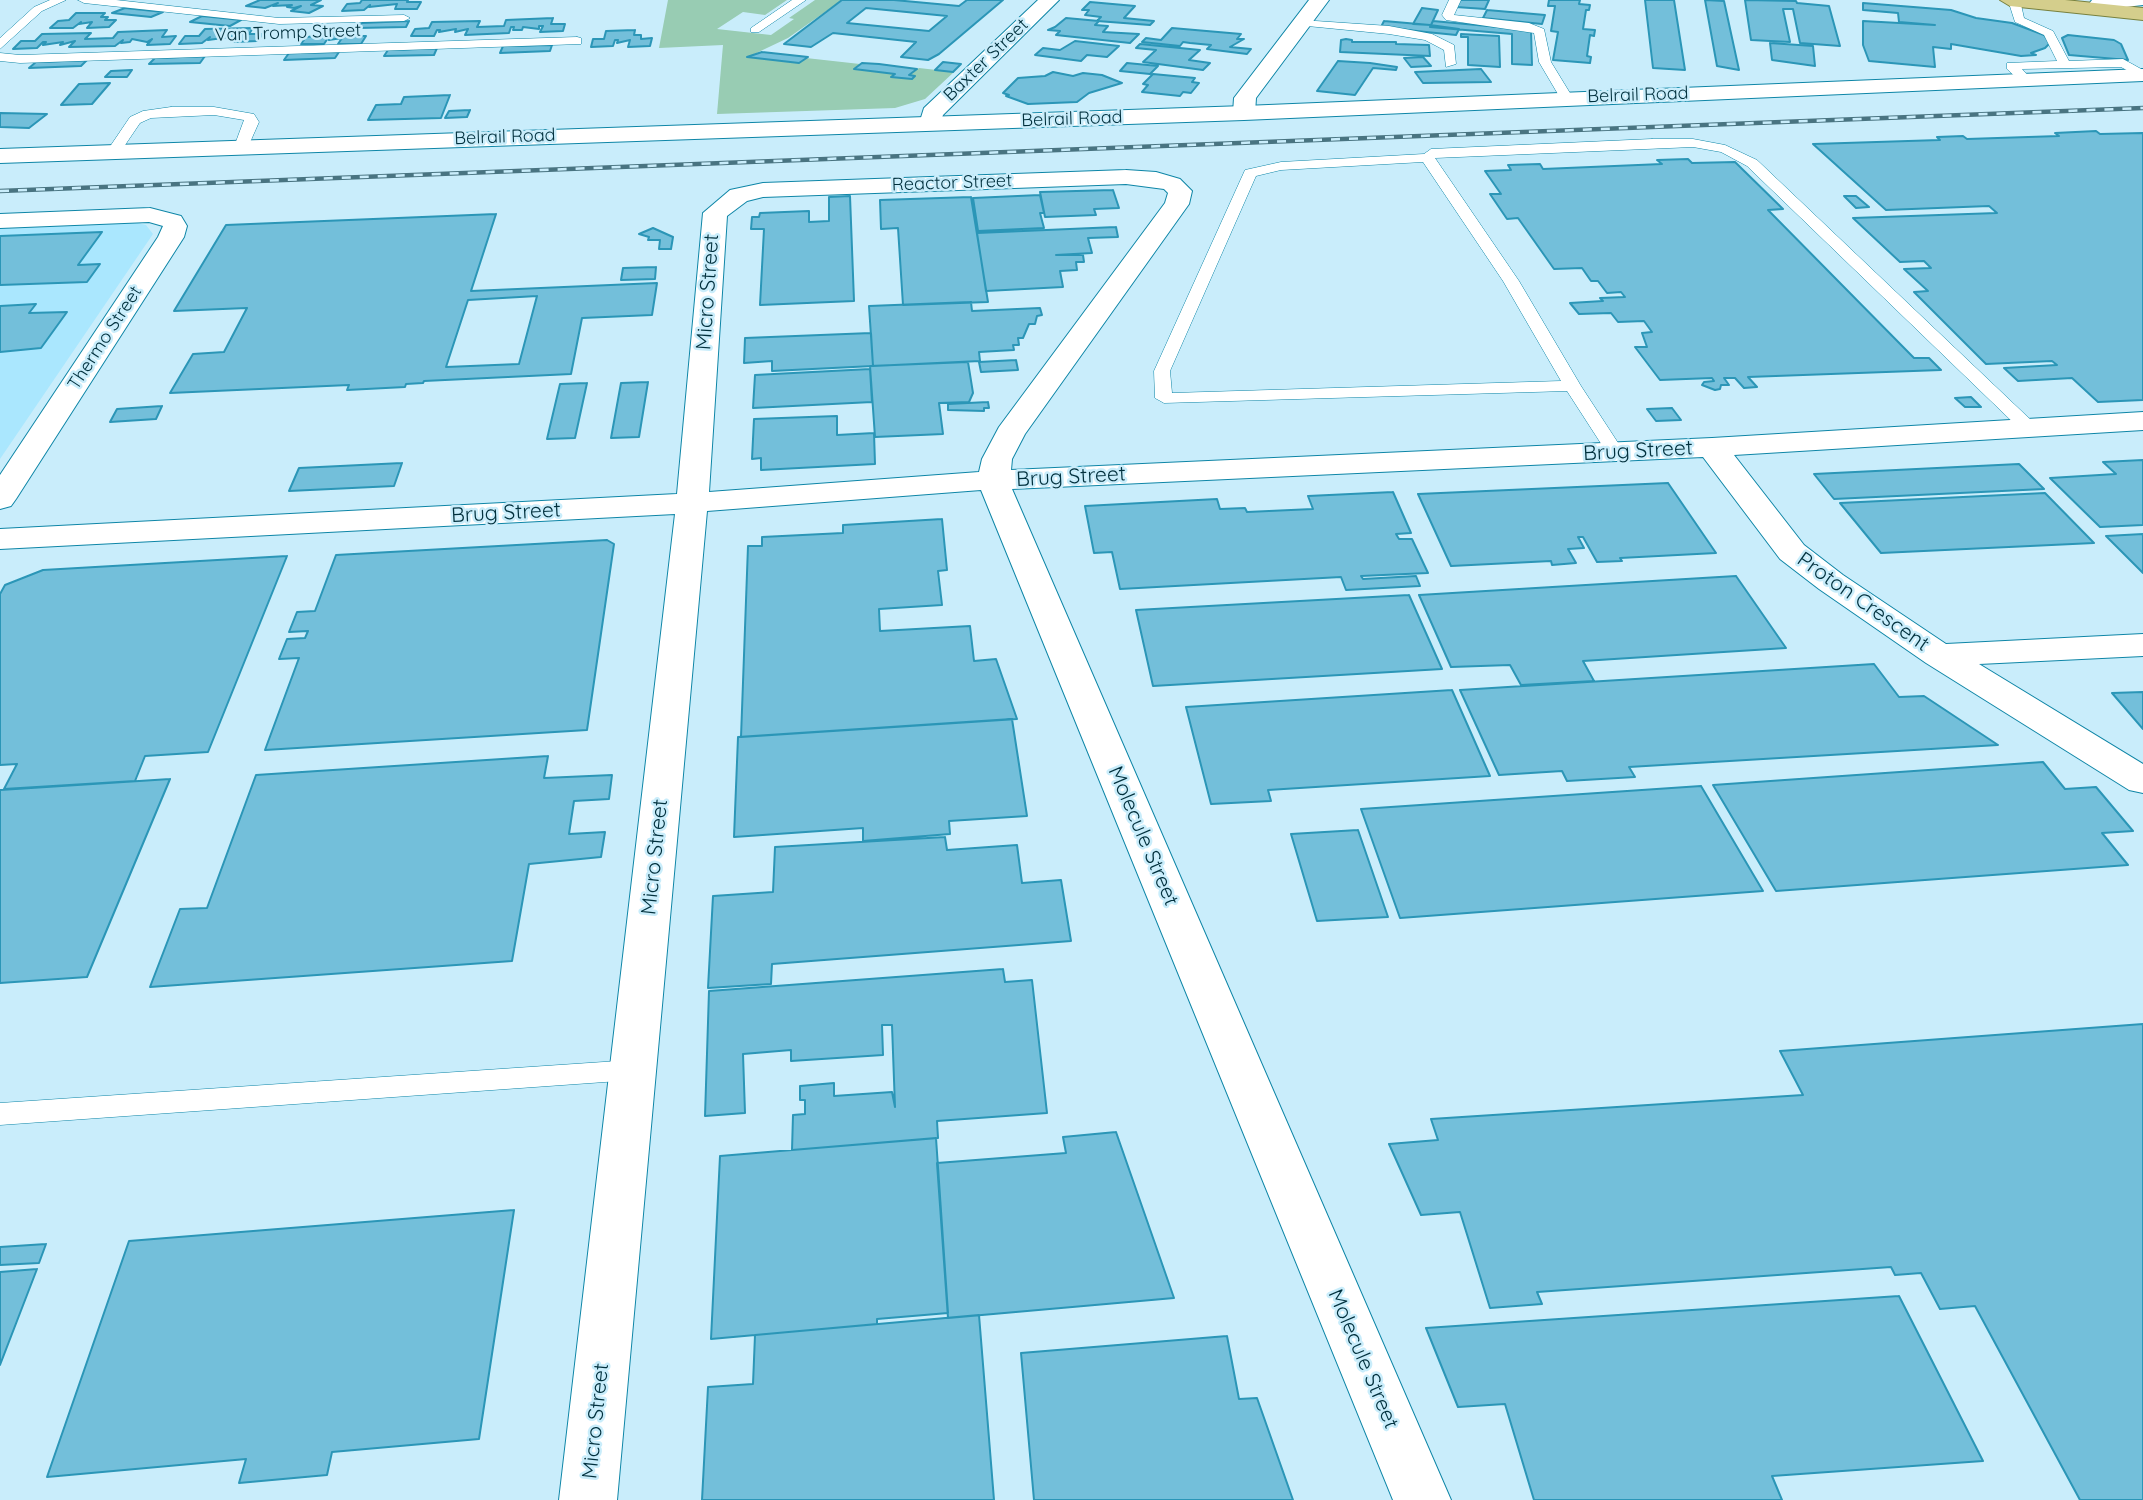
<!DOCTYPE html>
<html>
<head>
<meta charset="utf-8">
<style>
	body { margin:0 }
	canvas { display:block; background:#c9edfb }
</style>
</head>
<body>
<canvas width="2143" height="1500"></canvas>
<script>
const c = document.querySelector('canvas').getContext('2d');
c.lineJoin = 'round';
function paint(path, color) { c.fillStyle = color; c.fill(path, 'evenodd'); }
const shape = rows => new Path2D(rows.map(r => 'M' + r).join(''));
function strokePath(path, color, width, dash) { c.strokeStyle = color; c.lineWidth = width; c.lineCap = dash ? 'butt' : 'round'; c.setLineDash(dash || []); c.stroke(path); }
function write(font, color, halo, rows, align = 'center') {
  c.font = font + ' Quicksand,sans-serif'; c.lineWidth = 5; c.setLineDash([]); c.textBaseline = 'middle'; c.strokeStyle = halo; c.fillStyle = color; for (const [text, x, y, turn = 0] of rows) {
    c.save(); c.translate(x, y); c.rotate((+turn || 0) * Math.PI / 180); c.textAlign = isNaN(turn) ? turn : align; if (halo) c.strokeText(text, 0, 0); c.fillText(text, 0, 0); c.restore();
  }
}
paint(shape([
	[134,222,146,225,153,234,0,459,0,227]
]), '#aae7fe');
paint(shape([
	[668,0,787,0,765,15,743,12,717,29,771,35,794,19,789,18,815,0,842,0,788,38,748,57,799,63,806,58,860,64,855,69,895,74,892,77,911,79,914,77,909,75,919,68,954,72,925,99,895,108,717,114,723,45,659,48]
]), '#98ccb3');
const building = shape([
	[260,0,321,0,311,5,323,6,309,13,291,11,301,6,294,8,287,7,292,5,273,6,278,3,265,8,246,6,260,0],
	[362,0,408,0,407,2,421,2,417,9,395,9,397,4,369,7,370,5,364,10,342,11,347,4,360,3,362,0],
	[842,0,894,0,959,6,967,0,1003,0,939,54,928,60,901,57,916,42,833,33,811,47,784,44,842,0],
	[866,8,947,16,929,31,847,23,866,8],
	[1460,0,1489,0,1485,9,1456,7,1460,0],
	[1549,0,1580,0,1579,4,1590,5,1589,10,1586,10,1583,29,1595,30,1594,36,1590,35,1587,56,1591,57,1590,63,1553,60,1558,32,1551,31,1555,6,1548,6,1549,0],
	[1645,0,1674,0,1685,70,1653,68,1645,0],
	[1705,0,1724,1,1739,70,1717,66,1705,0],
	[1745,0,1796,1,1797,3,1829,6,1840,46,1800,43,1793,9,1783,9,1790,42,1751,40,1745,0],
	[1090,2,1135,6,1124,18,1154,21,1150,25,1097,21,1101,17,1085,15,1089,10,1082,10,1090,2],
	[1863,3,1951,10,1976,18,2012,23,2044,35,2050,43,2045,48,2031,53,2036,55,2021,56,1951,44,1951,49,1933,47,1935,67,1869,61,1863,45,1863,21,1935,25,1899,22,1898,13,1863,10,1863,3],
	[125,8,163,12,151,17,112,13,125,8],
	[1422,8,1438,10,1431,25,1413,24,1422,8],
	[1487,10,1545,15,1542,24,1483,18,1487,10],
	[76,13,105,13,101,17,108,17,105,20,116,20,109,27,87,28,92,22,79,24,81,22,73,28,50,28,58,21,69,20,76,13],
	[202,16,241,20,230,26,190,22,202,16],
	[553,18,551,24,565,24,563,31,540,32,543,26,539,26,539,29,523,27,522,30,513,30,514,27,511,27,509,33,465,35,468,29,455,32,456,29,439,32,440,30,437,30,434,36,411,36,415,29,429,28,432,22,480,21,477,27,504,26,506,20,553,18],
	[1066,18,1099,21,1095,25,1108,26,1103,32,1139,34,1130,43,1056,35,1060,31,1048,30,1055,27,1066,18],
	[409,21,406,27,358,28,362,23,409,21],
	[1384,21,1430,25,1459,29,1456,35,1426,32,1381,27,1384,21],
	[1433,21,1531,30,1532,65,1512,64,1512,34,1430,27,1433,21],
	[253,28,249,34,263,34,257,41,234,42,238,36,208,40,210,37,202,43,179,44,185,36,199,36,205,29,253,28],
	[352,28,349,33,356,32,354,36,366,36,361,44,338,44,342,38,329,40,331,38,328,38,324,44,301,44,306,37,318,36,322,29,352,28],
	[1172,28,1241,34,1237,39,1244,39,1230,47,1251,49,1247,54,1207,49,1211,45,1190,43,1183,42,1180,46,1142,42,1146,38,1161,40,1172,28],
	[167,30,162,37,176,36,170,44,147,45,152,39,147,42,132,39,130,42,121,43,123,40,115,46,69,47,75,41,60,45,63,42,43,45,46,42,43,42,37,48,13,49,21,41,35,41,42,34,91,33,85,39,113,38,118,32,167,30],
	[635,30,634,35,641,35,641,39,652,38,650,46,628,47,630,40,617,43,618,40,615,40,613,46,591,47,593,39,604,39,606,31,635,30],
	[1461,34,1499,36,1500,67,1468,65,1468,37,1461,37,1461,34],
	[2068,35,2114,40,2121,44,2128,60,2069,55,2062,38,2068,35],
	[1346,39,1352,40,1352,42,1396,42,1396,44,1429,45,1430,56,1340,52,1341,40,1346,39],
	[1075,41,1119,46,1107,57,1087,55,1081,61,1035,55,1043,48,1060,50,1075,41],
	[1770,43,1813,46,1815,66,1772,60,1770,43],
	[1140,44,1200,50,1189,60,1210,63,1203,70,1143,62,1156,50,1136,48,1140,44],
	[552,45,550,51,500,53,503,46,552,45],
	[437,48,434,55,384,56,388,50,437,48],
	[339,52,335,58,284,60,289,53,339,52],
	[762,52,799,56,808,57,799,63,747,57,762,52],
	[205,56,200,63,149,64,155,58,205,56],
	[1423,57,1431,66,1411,67,1404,58,1423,57],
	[87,60,81,66,29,68,36,62,87,60],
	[1338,61,1370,63,1397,67,1396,70,1373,68,1355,95,1317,91,1338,61],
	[943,62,961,64,953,72,935,70,943,62],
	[862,63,879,64,917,69,909,75,915,76,912,79,891,77,895,74,854,69,862,63],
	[1127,63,1158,66,1150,74,1120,71,1127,63],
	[1481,69,1491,82,1423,83,1415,72,1481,69],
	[132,70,127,77,105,77,111,71,132,70],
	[1053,72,1073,76,1083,73,1102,75,1122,83,1089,93,1077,102,1028,104,1006,96,1009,95,1003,93,1018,78,1045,76,1053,72],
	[1153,74,1195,78,1192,82,1199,83,1191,93,1183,92,1180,96,1142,92,1148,85,1143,84,1153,74],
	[110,83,92,104,61,105,79,84,110,83],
	[450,95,441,118,368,120,376,105,401,104,404,97,450,95],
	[470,110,467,117,445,118,449,111,470,110],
	[0,113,47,114,29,128,0,127,0,113],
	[2096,131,2100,134,2143,133,2143,400,2098,402,2072,378,2018,381,2004,368,2057,365,2052,361,1986,364,1914,292,1928,291,1904,269,1931,268,1924,261,1900,262,1853,218,1997,213,1989,206,1886,210,1813,144,1940,140,1937,137,1963,136,1967,139,2059,136,2055,133,2096,131],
	[1688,159,1692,163,1735,162,1783,209,1768,210,1914,358,1929,358,1941,370,1748,377,1757,387,1744,388,1735,378,1724,378,1729,385,1721,385,1720,389,1715,390,1702,385,1704,382,1714,381,1712,378,1660,380,1635,347,1647,347,1642,333,1652,332,1644,321,1618,322,1611,313,1579,314,1570,303,1603,301,1600,298,1625,297,1621,292,1607,293,1598,281,1591,281,1582,268,1554,269,1518,218,1507,219,1490,194,1501,194,1485,171,1511,170,1508,165,1540,164,1543,169,1662,164,1657,160,1688,159],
	[1113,190,1119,208,1094,209,1096,215,1045,217,1040,192,1113,190],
	[1040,195,1044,213,1040,213,1044,228,978,231,973,198,1040,195],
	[850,196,854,301,760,305,764,229,751,229,752,217,759,217,760,213,809,211,809,222,829,221,829,197,850,196],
	[1844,196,1856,196,1869,207,1856,208,1844,196],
	[971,197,988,302,903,305,898,228,881,229,880,200,971,197],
	[496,214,471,291,657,283,652,315,582,318,571,374,424,381,423,383,406,384,405,387,347,390,349,385,170,393,193,354,224,352,247,308,174,311,226,225,496,214],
	[537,296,519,364,446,367,468,300,537,296],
	[1116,227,1118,237,1088,238,1092,253,1056,255,1083,255,1084,262,1076,262,1077,270,1060,271,1063,287,986,291,977,233,1116,227],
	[653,228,673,237,671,249,659,249,660,240,648,240,649,237,639,234,653,228],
	[102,232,78,265,100,264,87,282,0,285,0,236,102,232],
	[656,267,655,279,621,280,623,268,656,267],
	[971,302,972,311,1040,308,1042,315,1037,316,1035,324,1029,324,1023,338,1018,338,1019,345,1013,345,1014,350,979,352,980,361,873,366,869,306,971,302],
	[36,304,29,313,67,312,41,348,0,352,0,306,36,304],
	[871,333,873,366,772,371,772,361,744,363,745,338,871,333],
	[1016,360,1018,370,981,372,979,362,1016,360],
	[968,362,973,393,969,402,939,403,943,434,875,437,870,366,968,362],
	[870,369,872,402,753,408,755,375,870,369],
	[648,382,639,437,611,438,621,383,648,382],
	[587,383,575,438,547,439,560,384,587,383],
	[1971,397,1981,407,1965,407,1955,398,1971,397],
	[988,402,989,408,984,408,984,411,948,410,948,404,988,402],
	[162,406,156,419,110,422,117,409,162,406],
	[1672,408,1681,420,1656,421,1647,409,1672,408],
	[837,416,837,435,874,433,875,464,761,470,761,458,752,459,754,419,837,416],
	[2143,460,2143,525,2100,527,2050,478,2116,474,2103,462,2143,460],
	[402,463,394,486,289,491,299,468,402,463],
	[2019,464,2044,489,1834,499,1814,474,2019,464],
	[1668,483,1716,553,1620,558,1622,561,1597,562,1583,537,1578,537,1584,548,1568,549,1576,563,1552,565,1551,561,1451,566,1418,494,1668,483],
	[1393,492,1411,533,1396,534,1399,539,1412,539,1428,573,1361,576,1363,579,1416,576,1420,586,1346,590,1341,577,1120,589,1112,552,1094,553,1085,506,1217,499,1220,509,1245,508,1247,512,1313,509,1308,496,1393,492],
	[2045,493,2094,543,1881,553,1840,503,2045,493],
	[942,519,947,570,938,571,942,605,879,609,880,631,970,626,974,661,996,659,1017,719,741,737,748,546,762,546,762,537,843,533,843,525,942,519],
	[2143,534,2143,573,2106,536,2143,534],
	[607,540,614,544,587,730,265,750,299,658,279,659,287,639,305,638,308,631,289,632,297,612,315,611,336,555,607,540],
	[287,556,208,752,145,756,135,781,4,789,17,764,0,765,0,594,5,585,43,570,287,556],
	[1736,576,1786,648,1583,661,1594,681,1521,685,1510,665,1451,667,1419,595,1736,576],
	[1409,595,1442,669,1153,686,1136,610,1409,595],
	[1874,664,1899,697,1924,696,1998,745,1629,767,1635,777,1567,781,1562,771,1499,775,1460,690,1874,664],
	[1452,690,1490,776,1268,790,1271,801,1211,804,1186,707,1452,690],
	[2143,692,2143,729,2112,693,2143,692],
	[1012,719,1027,816,949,821,950,834,863,841,863,828,734,837,738,737,1012,719],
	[548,756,544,778,612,775,609,799,574,801,569,834,605,832,601,857,529,864,512,961,150,987,180,909,207,908,256,775,548,756],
	[2043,762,2065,789,2096,787,2133,831,2102,833,2128,865,1776,891,1713,785,2043,762],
	[170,779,87,977,0,983,0,790,170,779],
	[1701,786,1763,891,1400,918,1361,809,1701,786],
	[1358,830,1388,917,1317,921,1291,834,1358,830],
	[945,837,947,850,1017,845,1022,883,1061,880,1071,941,772,964,771,984,708,988,713,896,773,892,775,847,945,837],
	[1003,969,1005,982,1032,980,1047,1113,937,1121,938,1138,792,1150,793,1115,805,1114,805,1100,800,1100,800,1086,834,1083,834,1096,892,1092,895,1107,892,1025,882,1025,883,1055,791,1061,791,1050,743,1054,745,1113,705,1116,709,991,1003,969],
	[2143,1024,2143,1500,2080,1500,1975,1306,1940,1309,1921,1273,1895,1275,1891,1267,1537,1292,1542,1304,1490,1308,1460,1212,1421,1215,1389,1144,1438,1140,1431,1119,1803,1095,1780,1051,2143,1024],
	[1116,1132,1174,1298,948,1318,937,1163,1066,1153,1063,1137,1116,1132],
	[936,1138,948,1313,877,1319,877,1324,711,1339,720,1156,936,1138],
	[514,1210,479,1439,332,1452,327,1475,239,1483,246,1459,47,1477,129,1241,514,1210],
	[46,1244,39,1263,0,1265,0,1247,46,1244],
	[37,1269,0,1365,0,1272,37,1269],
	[1899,1296,1983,1461,1772,1476,1782,1500,1534,1500,1505,1404,1458,1407,1426,1328,1899,1296],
	[979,1315,994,1500,702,1500,708,1387,753,1384,755,1335,979,1315],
	[1227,1336,1239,1399,1257,1398,1293,1500,1034,1500,1021,1353,1227,1336]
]);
paint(building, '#73bfda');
strokePath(building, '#2b96b7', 2);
const service = shape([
	[50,0,66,0,42,11,0,49,0,38,34,7,50,0],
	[78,0,116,0,279,18,404,15,410,18,404,21,279,24,84,3,78,0],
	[792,0,806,0,759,32,751,32,751,28,792,0],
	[1449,0,1461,0,1454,15,1529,23,1544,29,1551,62,1573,98,1572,101,1562,101,1539,62,1534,33,1446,20,1442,15,1449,0],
	[2008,0,2020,0,2024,18,2053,31,2069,61,2123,59,2143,70,2143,79,2121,67,2022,69,2032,80,2030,83,2022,83,2007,69,2007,63,2057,61,2044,35,2015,22,2008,0],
	[1301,20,1389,26,1432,34,1454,45,1456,64,1446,67,1444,50,1425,40,1389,34,1297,25,1295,23,1301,20],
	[577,37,581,38,581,44,20,63,0,61,0,53,20,55,577,37],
	[171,107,214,107,254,114,259,122,248,147,241,151,234,147,244,120,214,115,151,118,140,123,119,154,109,154,107,151,130,117,143,111,171,107],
	[1652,139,1693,139,1725,145,1757,160,2033,422,2036,426,2033,430,2021,430,1747,166,1721,152,1693,147,1435,158,1519,281,1581,386,1624,452,1621,456,1609,456,1567,391,1164,403,1155,398,1154,371,1245,170,1281,162,1424,154,1431,149,1652,139],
	[1423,162,1503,281,1561,381,1172,393,1170,371,1256,176,1281,170,1423,162],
	[633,1060,643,1063,647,1070,643,1077,633,1080,0,1125,0,1103,633,1060]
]);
const minor = shape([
	[1038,0,1059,0,943,115,938,129,922,129,919,124,924,108,1038,0],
	[1309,0,1329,0,1256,98,1255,113,1252,118,1236,118,1233,113,1234,98,1309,0],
	[1126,170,1156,172,1180,179,1192,191,1189,204,1025,434,1012,459,1011,470,1712,438,2143,412,2143,430,1734,455,1804,545,1843,575,1946,644,2143,634,2143,656,1979,664,2143,764,2143,793,2129,790,1926,663,1819,589,1780,559,1703,457,1012,489,1451,1500,1393,1500,981,490,707,511,617,1500,559,1500,675,514,0,549,0,529,677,494,703,213,730,190,763,183,1126,170],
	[1126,184,1164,189,1168,193,1165,203,999,427,982,459,979,472,709,492,727,216,747,201,763,197,1126,184],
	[150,208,181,216,187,226,184,237,16,499,11,506,0,509,0,475,158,237,163,226,149,222,0,228,0,214,150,208]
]);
const tertiary = shape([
	[2092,0,2143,0,2143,5,2099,10,2092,8,2089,4,2092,0],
	[2143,69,2143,81,1244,120,0,163,0,149,1244,106,2143,69]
]);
const primary = shape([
	[2000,0,2065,0,2143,8,2143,20,2010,6,2000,0]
]);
strokePath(service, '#0e86a7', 1);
strokePath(minor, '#0e86a7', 2);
strokePath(tertiary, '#0e86a7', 2);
strokePath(primary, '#78813e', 2);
paint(service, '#fff');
paint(minor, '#fff');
paint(tertiary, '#fff');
paint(primary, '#d4ce8c');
const rail = shape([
	[0,191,2143,108]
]);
strokePath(rail, '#497481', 4.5);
strokePath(rail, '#c9edfb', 2.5, [9]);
write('18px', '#01303d', '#c9edfb', [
	["Van Tromp Street",288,33,-2],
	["Baxter Street",986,60,-44],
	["Belrail Road",1638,95,-2],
	["Belrail Road",1072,119,-2],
	["Belrail Road",505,137,-2],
	["Reactor Street",952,183,-2],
	["Thermo Street",105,338,-57]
]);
write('21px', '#01303d', '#c9edfb', [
	["Micro Street",708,292,-86],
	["Brug Street",1638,451,-3],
	["Brug Street",1071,477,-3],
	["Brug Street",506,513,-3],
	["Proton Crescent",1863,602,35],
	["Molecule Street",1143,836,67],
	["Micro Street",655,857,-84],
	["Molecule Street",1363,1359,67],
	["Micro Street",596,1421,-84]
]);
</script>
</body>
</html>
